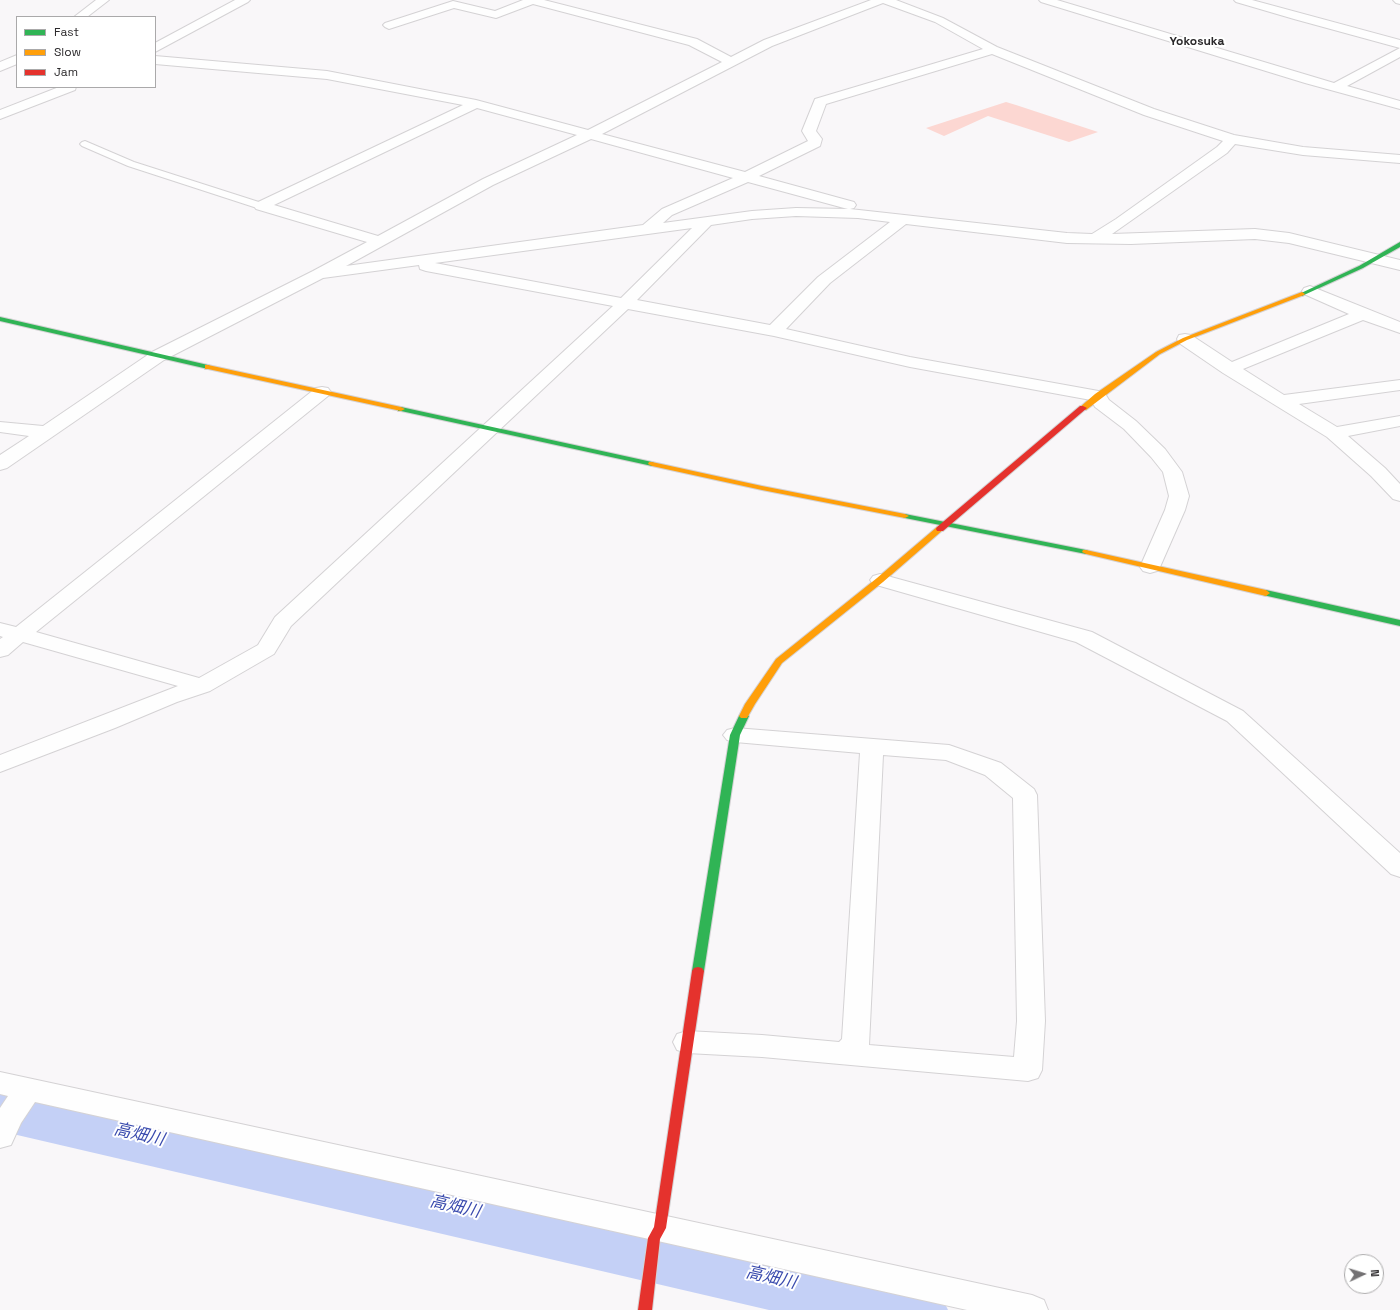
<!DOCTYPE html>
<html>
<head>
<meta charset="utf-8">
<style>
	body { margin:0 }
	#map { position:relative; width:1400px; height:1310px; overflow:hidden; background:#f9f7f9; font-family:"Space Grotesk",sans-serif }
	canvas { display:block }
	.legend { position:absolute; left:16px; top:16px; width:140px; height:72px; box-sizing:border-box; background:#fff; border:1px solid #aaa9aa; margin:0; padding:5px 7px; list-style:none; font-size:12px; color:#2b292b }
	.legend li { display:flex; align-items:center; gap:8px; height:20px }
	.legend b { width:20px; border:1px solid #aaa9aa }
	.north { position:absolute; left:1344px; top:1254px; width:40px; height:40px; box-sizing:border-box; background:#fff; border:1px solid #aaa9aa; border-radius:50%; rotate:86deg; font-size:11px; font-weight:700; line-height:16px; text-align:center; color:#2b292b }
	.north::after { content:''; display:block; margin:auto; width:14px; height:18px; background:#737173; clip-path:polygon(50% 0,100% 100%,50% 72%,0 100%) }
</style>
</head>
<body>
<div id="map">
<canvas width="1400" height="1310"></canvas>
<ul class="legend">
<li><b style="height:5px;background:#30b455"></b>Fast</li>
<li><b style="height:5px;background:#ff9f0a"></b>Slow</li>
<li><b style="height:5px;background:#e5322d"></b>Jam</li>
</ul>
<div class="north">N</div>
</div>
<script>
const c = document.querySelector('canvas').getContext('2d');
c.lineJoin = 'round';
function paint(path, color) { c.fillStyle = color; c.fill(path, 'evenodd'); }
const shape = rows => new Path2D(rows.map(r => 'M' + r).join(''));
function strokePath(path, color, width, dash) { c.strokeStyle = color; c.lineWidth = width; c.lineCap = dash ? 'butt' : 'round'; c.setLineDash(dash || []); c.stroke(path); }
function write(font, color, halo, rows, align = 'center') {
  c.font = font + ' "Space Grotesk","Noto Sans JP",sans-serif'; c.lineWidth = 4; c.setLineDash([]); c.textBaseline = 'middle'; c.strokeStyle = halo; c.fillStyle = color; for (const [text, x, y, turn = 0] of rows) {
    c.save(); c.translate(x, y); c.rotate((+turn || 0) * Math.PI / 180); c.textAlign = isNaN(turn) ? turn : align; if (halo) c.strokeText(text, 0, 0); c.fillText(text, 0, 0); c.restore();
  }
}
paint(shape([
	[1006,102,1016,105,1098,132,1069,142,988,116,944,136,926,128]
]), '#fcd7d2');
paint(shape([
	[0,1077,911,1277,937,1287,948,1310,769,1310,0,1131,0,1077]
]), '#c4d0f6');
const lane = shape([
	[85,141,134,162,265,204,266,206,261,209,257,208,128,166,82,146,80,144,82,142,85,141]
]);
const street = shape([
	[96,0,109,0,87,17,74,17,96,0],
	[235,0,250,0,248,2,155,52,155,43,235,0],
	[523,0,544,0,697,39,731,57,764,40,871,0,896,0,943,18,997,47,1154,109,1234,135,1303,147,1400,155,1400,163,1303,155,1235,144,1227,153,1112,234,1255,229,1289,233,1400,260,1400,270,1289,243,1255,239,1131,244,1067,243,906,224,830,283,786,329,910,357,1104,392,1109,400,1136,421,1165,449,1182,472,1189,496,1185,510,1160,567,1157,571,1150,573,1143,571,1140,567,1165,510,1169,496,1163,472,1151,457,1124,429,1095,407,1091,400,910,367,774,336,628,309,291,626,274,654,210,691,177,702,115,728,0,772,0,755,178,686,23,642,8,655,0,657,0,639,3,637,0,636,0,623,16,627,316,388,322,387,328,388,331,392,328,396,36,632,199,678,258,645,275,617,613,306,426,271,420,269,419,265,323,278,164,360,7,468,0,470,0,455,29,436,0,432,0,422,43,426,152,352,313,271,367,242,256,209,254,206,256,203,463,105,327,79,155,64,155,56,327,71,476,100,588,130,722,62,689,45,533,4,496,18,454,8,389,29,385,27,383,25,385,23,453,1,495,11,523,0],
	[883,3,935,22,983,49,815,99,802,131,808,141,745,172,602,134,772,46,883,3],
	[992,54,1144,115,1223,141,1217,147,1116,219,1092,234,1067,233,850,209,854,208,856,205,854,202,759,176,820,146,822,139,816,131,826,104,992,54],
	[477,108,577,135,483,179,378,236,274,205,477,108],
	[591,139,733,178,662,209,643,225,346,266,493,185,591,139],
	[748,182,844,208,848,209,796,208,752,211,663,223,672,215,748,182],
	[796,216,858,218,890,222,818,277,770,325,637,300,711,225,752,219,796,216],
	[692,228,621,298,435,263,692,228],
	[1039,0,1057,0,1334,83,1400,48,1400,57,1347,86,1400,101,1400,109,1305,83,1041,2,1039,0],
	[1234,0,1252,0,1400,40,1400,48,1294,19,1236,2,1234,0],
	[1393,0,1400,0,1400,4,1396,3,1393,0],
	[17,55,17,64,0,71,0,62,17,55],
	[59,87,76,87,75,90,0,119,0,110,59,87],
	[1310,286,1400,322,1400,333,1363,320,1243,369,1284,395,1400,380,1400,390,1299,404,1337,427,1400,416,1400,426,1348,436,1385,468,1400,484,1400,501,1393,499,1371,476,1327,437,1223,373,1179,343,1177,339,1179,335,1185,334,1191,335,1232,362,1349,314,1304,294,1302,291,1304,288,1310,286],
	[880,574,1092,632,1243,711,1400,853,1400,877,1391,874,1227,721,1076,642,873,584,870,580,873,576,880,574],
	[735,728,949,745,1001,763,1034,789,1037,795,1045,1021,1042,1070,1038,1078,1028,1081,762,1057,687,1053,677,1050,673,1042,677,1034,687,1031,762,1035,839,1042,842,1039,860,753,735,742,727,740,723,735,727,730,735,728],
	[883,755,946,760,985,775,1013,798,1017,1021,1014,1057,869,1045,883,755],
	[0,1072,1032,1295,1044,1300,1048,1310,967,1310,35,1102,21,1123,11,1145,0,1148,0,1108,8,1096,0,1094,0,1072]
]);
const fast = shape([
	[1400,242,1400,247,1363,268,1304,295,1302,296,1299,294,1359,266,1400,242],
	[0,317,208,365,212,367,208,369,0,321,0,317],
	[398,407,401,407,652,462,656,464,652,466,401,411,398,411,398,407],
	[902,514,905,514,1086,550,1090,552,1086,554,905,518,901,516,902,514],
	[1266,590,1400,620,1400,626,1263,595,1262,593,1263,591,1266,590],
	[744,713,749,716,740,735,704,971,702,974,698,975,694,974,692,971,730,735,739,716,744,713]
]);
const slow = shape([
	[1302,292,1305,294,1304,295,1187,340,1160,354,1086,410,1083,410,1079,408,1095,394,1156,352,1183,338,1302,292],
	[205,365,208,365,401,407,405,409,401,411,208,369,205,369,205,365],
	[649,462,652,462,762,486,905,514,909,516,905,518,762,490,652,466,648,464,649,462],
	[937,527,940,527,944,529,883,582,782,663,755,704,747,718,741,718,739,716,745,704,776,659,877,578,937,527],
	[1083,550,1086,550,1266,590,1270,593,1266,596,1086,554,1082,552,1083,550]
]);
const jam = shape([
	[1080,406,1083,406,1087,408,943,531,937,531,936,529,937,527,1080,406],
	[698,967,702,968,704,971,666,1228,660,1239,652,1310,638,1310,648,1238,654,1227,692,971,694,968,698,967]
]);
strokePath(lane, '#d4d2d4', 2);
strokePath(street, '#d4d2d4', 2);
strokePath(fast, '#d4d2d4', 2);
strokePath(slow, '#d4d2d4', 2);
strokePath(jam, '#d4d2d4', 2);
paint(lane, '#fefefe');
paint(street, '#fefefe');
paint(fast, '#30b455');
paint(slow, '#ff9f0a');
paint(jam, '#e5322d');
write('bold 12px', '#2b292b', '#fff', [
	["Yokosuka",1197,42]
]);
write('italic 17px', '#3a4bae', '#fff', [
	["高畑川",139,1135,13],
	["高畑川",455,1207,13],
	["高畑川",771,1278,13]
]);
</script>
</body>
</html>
